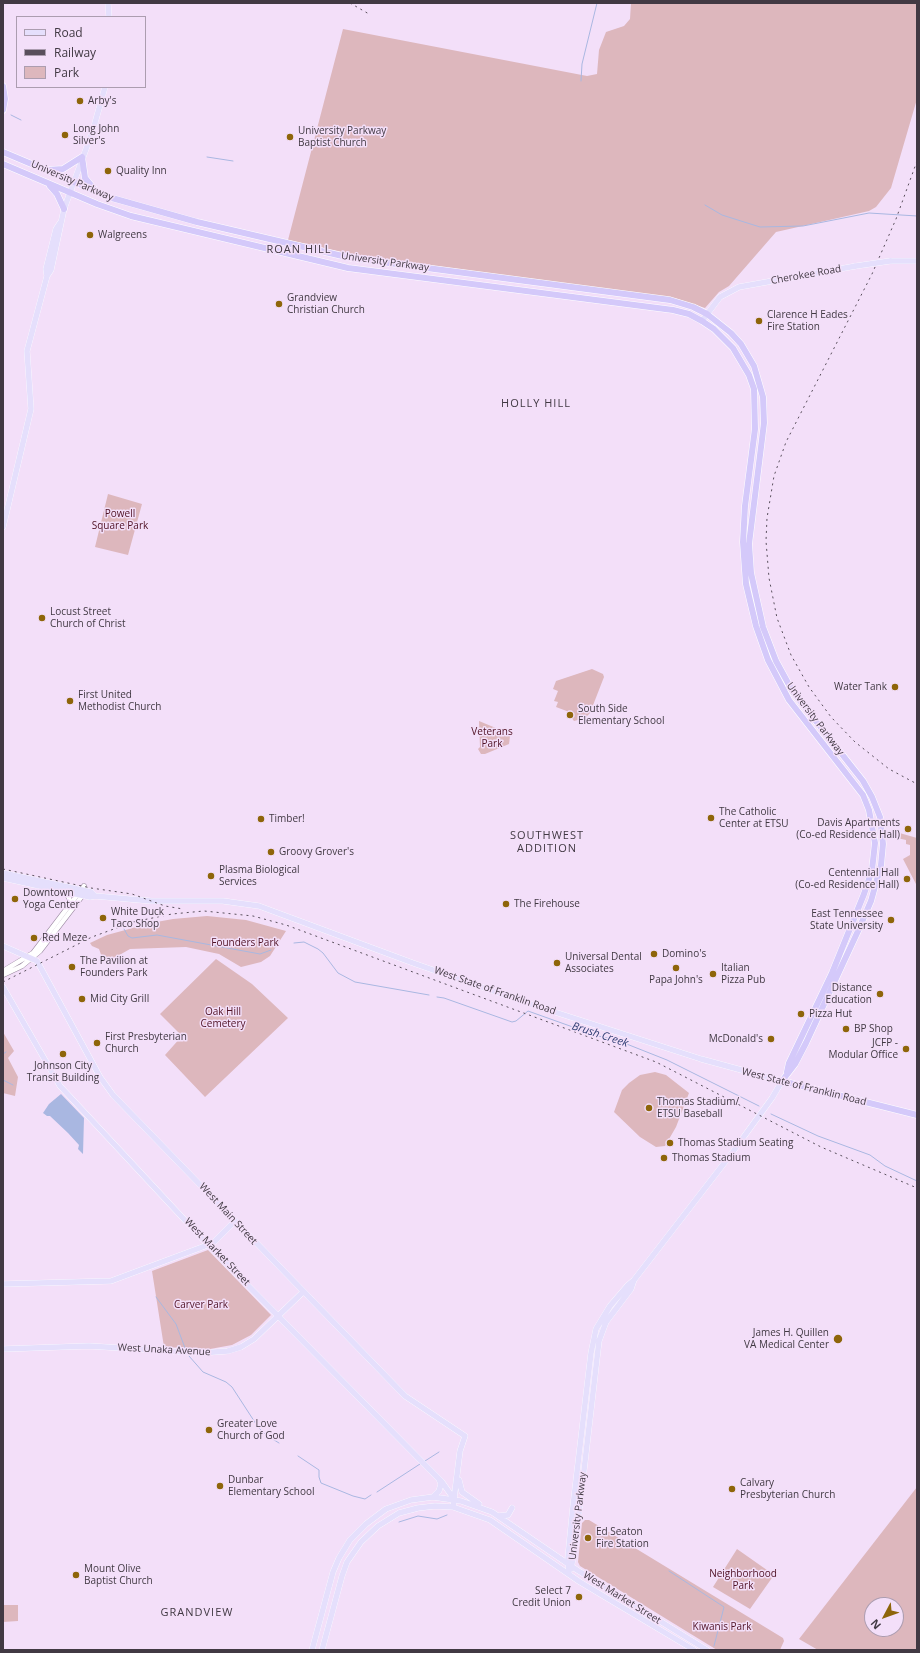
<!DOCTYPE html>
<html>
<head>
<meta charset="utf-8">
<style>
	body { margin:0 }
	#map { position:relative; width:920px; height:1653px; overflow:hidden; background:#f3dff9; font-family:"Open Sans",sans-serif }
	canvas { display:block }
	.frame { position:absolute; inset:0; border:4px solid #413943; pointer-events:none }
	.legend { position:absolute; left:16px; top:16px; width:130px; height:72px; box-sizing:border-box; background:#f3dff9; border:1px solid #ac9db0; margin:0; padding:5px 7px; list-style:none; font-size:12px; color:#413943 }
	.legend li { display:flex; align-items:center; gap:8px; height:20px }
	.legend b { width:20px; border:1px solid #ac9db0 }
	.north { position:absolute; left:864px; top:1597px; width:40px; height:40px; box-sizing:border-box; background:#f3dff9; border:1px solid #ac9db0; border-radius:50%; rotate:229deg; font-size:11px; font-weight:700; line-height:16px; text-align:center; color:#413943 }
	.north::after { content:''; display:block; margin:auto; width:14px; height:18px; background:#8e650a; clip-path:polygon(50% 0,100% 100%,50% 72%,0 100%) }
</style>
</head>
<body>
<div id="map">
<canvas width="920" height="1653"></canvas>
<div class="frame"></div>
<ul class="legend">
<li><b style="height:5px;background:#e5dffc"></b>Road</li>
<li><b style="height:5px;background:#594f5c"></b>Railway</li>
<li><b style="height:11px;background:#ddb7bd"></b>Park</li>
</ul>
<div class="north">N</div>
</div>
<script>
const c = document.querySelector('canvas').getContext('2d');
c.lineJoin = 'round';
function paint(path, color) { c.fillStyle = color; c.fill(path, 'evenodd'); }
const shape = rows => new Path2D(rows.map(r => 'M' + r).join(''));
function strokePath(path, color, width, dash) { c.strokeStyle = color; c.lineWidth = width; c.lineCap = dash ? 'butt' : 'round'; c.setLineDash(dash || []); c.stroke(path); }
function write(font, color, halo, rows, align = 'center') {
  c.font = font + ' "Open Sans",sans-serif'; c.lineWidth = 3; c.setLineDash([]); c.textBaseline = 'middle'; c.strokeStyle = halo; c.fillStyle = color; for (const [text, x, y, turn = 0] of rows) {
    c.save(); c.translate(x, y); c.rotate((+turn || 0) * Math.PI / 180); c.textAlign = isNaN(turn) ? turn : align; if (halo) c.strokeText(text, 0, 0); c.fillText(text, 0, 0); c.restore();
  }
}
paint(shape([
	[631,3,917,3,917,99,891,188,876,207,869,211,776,232,729,286,719,292,705,308,674,298,361,256,288,240,343,29,587,76,597,74,599,50,606,32,624,26,630,19],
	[108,494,142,504,128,555,95,547],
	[592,669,603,674,604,677,590,713,585,718,574,721,571,717,572,713,556,707,558,702,554,701,558,691,553,689,556,681],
	[479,721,503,731,506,730,510,736,509,744,485,754,481,754,478,749,480,747],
	[896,832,917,838,917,886,903,859,910,855,910,845,906,844,906,840,897,838,896,841],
	[207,916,246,920,286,931,270,956,261,962,241,967,219,954,186,947,130,949,107,962,103,960,99,949,92,946,90,943,107,935,151,923,173,919],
	[216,959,252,984,288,1018,205,1097,165,1055,182,1036,160,1014],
	[3,1032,14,1051,8,1058,18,1077,15,1096,3,1093],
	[655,1072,666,1075,689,1093,676,1127,665,1146,656,1147,640,1137,614,1112,622,1090,629,1083,640,1075],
	[208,1250,271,1315,251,1335,232,1345,210,1349,164,1347,152,1271],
	[917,1487,917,1650,818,1650,799,1639],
	[872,1605,896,1605,896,1629,872,1629],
	[585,1520,589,1520,783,1638,784,1641,780,1650,717,1650,580,1566,578,1562,582,1523],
	[737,1549,774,1575,750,1609,713,1587],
	[3,1605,18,1605,18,1621,3,1622]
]), '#ddb7bd');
paint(shape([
	[61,1094,84,1118,83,1154,78,1149,79,1145,68,1133,50,1116,47,1116,43,1113,49,1104]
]), '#a9b7e1');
strokePath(shape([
	[581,81,582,64,597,3],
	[11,115,21,120],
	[207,157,233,161],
	[705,205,722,215,760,227,803,226,869,213,917,216],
	[124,929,128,936,132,938,157,935,260,954,271,950],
	[294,943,304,942,318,949,323,953,338,973,355,982,429,995],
	[437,997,444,998,512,1022,516,1021,528,1011,598,1036,614,1039,667,1060,759,1106],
	[3,1054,6,1052],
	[3,1080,13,1085],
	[771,1114,818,1136,870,1155,885,1166,917,1181],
	[156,1297,176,1324,185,1348],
	[189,1356,203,1372,226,1382,232,1387,258,1427,266,1435,279,1443],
	[298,1456,319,1470,319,1477,321,1483,353,1496,365,1499,371,1495],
	[425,1461,439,1452],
	[377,1492,420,1464],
	[399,1522,418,1516,437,1519,447,1515],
	[669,1571,724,1607,714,1646]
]), '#a9b7e1', 1);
const minor = shape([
	[66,892,69,898,70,906],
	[3,971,33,953,84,886,86,891,40,951,22,966,3,975]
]);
const major = shape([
	[108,3,109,17],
	[890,261,917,261],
	[47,276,46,269,56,229,60,223],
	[702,321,720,297,739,287,856,266],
	[3,527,31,409,27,351,47,276,51,270,64,209,93,130,105,87],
	[3,873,91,892,95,896],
	[3,878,90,897,95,896,151,901,223,901,259,906,413,963,536,1006,701,1059,782,1081,772,1098,732,1153,634,1280,628,1285,610,1306,596,1329,591,1353,573,1506,568,1557,569,1574],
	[3,946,37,961,100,1077,113,1095,405,1396,465,1436,460,1451,453,1507],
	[3,987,60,1086,208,1245,442,1482,454,1499],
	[3,1284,111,1281,213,1243,235,1221],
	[3,1349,89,1346,201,1353,228,1351,241,1347,254,1339,303,1292],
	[459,1480,462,1492,479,1504],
	[433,1497,439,1491,441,1484,439,1479],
	[498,1516,508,1515,512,1508],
	[571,1569,575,1548,599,1341,606,1322,631,1289,634,1280],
	[312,1650,333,1572,339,1558,350,1540,366,1524,386,1509,411,1500,433,1497,461,1501,492,1512,577,1570,707,1650],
	[322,1650,342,1576,347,1562,361,1542,378,1526,399,1513,418,1508,435,1506,453,1507,490,1520,580,1582,694,1650]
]);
const highway = shape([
	[3,86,5,99,3,110],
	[3,152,112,198,197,222,351,258,670,300,693,307,707,314,731,333,741,344,754,366,763,397,764,423,749,544,751,573,763,627,776,661,793,692,863,781,872,797,880,817,883,844,881,865,871,901,858,931,806,1043,795,1064,782,1081,917,1115],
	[3,164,97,204,131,216,348,268,673,310,689,314,702,321,714,329,733,348,749,375,754,389,755,429,745,506,743,542,746,584,756,626,768,660,789,700,863,795,869,810,875,843,872,870,864,894,832,973,789,1063,787,1072],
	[47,170,63,169,82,157,85,178,95,190],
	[50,186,57,194,64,209]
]);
strokePath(minor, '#9b89a1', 5.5);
strokePath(major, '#fff', 6);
strokePath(highway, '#fff', 7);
strokePath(minor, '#fff', 4.5);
strokePath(major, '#e5dffc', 5.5);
strokePath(highway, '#d4c9fa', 6);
strokePath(shape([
	[350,3,369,14],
	[917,161,896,219,872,274,786,442,774,476,767,518,766,541,769,578,777,618,791,655,809,687,831,717,855,742,889,769,917,784],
	[3,869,91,888,132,894,165,906,183,909],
	[3,982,92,937,133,922,172,914,204,911,253,916,286,925,656,1062,821,1147,917,1188]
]), '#594f5c', 1, [2, 4]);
const majorBridge = shape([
	[856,266,890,261]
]);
strokePath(majorBridge, '#fff', 6, []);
strokePath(majorBridge, '#e5dffc', 5.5);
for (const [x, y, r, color] of [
	[80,101,4,"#8e650a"],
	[65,135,4,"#8e650a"],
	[290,137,4,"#8e650a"],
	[108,171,4,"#8e650a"],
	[90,235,4,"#8e650a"],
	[279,304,4,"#8e650a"],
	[759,321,4,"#8e650a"],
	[42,618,4,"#8e650a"],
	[895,687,4,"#8e650a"],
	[70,701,4,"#8e650a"],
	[570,715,4,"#8e650a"],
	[711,818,4,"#8e650a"],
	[261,819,4,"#8e650a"],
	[908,829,4,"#8e650a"],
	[271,852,4,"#8e650a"],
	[211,876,4,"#8e650a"],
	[907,879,4,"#8e650a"],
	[15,899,4,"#8e650a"],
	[506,904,4,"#8e650a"],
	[103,918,4,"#8e650a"],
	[891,920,4,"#8e650a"],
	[34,938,4,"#8e650a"],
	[654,954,4,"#8e650a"],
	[557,963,4,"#8e650a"],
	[72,967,4,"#8e650a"],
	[676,968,4,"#8e650a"],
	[713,974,4,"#8e650a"],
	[880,994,4,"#8e650a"],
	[82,999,4,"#8e650a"],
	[801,1014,4,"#8e650a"],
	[846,1029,4,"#8e650a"],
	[771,1039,4,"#8e650a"],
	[97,1043,4,"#8e650a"],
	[906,1049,4,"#8e650a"],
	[63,1054,4,"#8e650a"],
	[649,1108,4,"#8e650a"],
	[670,1143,4,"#8e650a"],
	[664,1158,4,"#8e650a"],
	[838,1339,5,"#8e650a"],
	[209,1430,4,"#8e650a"],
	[220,1486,4,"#8e650a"],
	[732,1489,4,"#8e650a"],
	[588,1538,4,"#8e650a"],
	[76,1575,4,"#8e650a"],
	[579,1597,4,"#8e650a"]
]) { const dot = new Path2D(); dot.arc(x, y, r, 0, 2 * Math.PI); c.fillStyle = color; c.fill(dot); strokePath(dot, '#f3dff9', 1.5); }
write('10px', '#413943', '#f3dff9', [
	["Arby's",88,101],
	["Long John",73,129],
	["Silver's",73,141],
	["University Parkway",298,131],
	["Baptist Church",298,143],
	["Quality Inn",116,171],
	["Walgreens",98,235],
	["Grandview",287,298],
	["Christian Church",287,310],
	["Clarence H Eades",767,315],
	["Fire Station",767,327],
	["Locust Street",50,612],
	["Church of Christ",50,624],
	["Water Tank",887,687,"right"],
	["First United",78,695],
	["Methodist Church",78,707],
	["South Side",578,709],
	["Elementary School",578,721],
	["The Catholic",719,812],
	["Center at ETSU",719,824],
	["Timber!",269,819],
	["Davis Apartments",900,823,"right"],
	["(Co-ed Residence Hall)",900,835,"right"],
	["Groovy Grover's",279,852],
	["Plasma Biological",219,870],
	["Services",219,882],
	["Centennial Hall",899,873,"right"],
	["(Co-ed Residence Hall)",899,885,"right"],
	["Downtown",23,893],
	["Yoga Center",23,905],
	["The Firehouse",514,904],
	["White Duck",111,912],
	["Taco Shop",111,924],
	["East Tennessee",883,914,"right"],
	["State University",883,926,"right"],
	["Red Meze",42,938],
	["Domino's",662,954],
	["Universal Dental",565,957],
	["Associates",565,969],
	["The Pavilion at",80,961],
	["Founders Park",80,973],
	["Italian",721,968],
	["Pizza Pub",721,980],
	["Papa John's",676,980,"center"],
	["Distance",872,988,"right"],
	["Education",872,1000,"right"],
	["Mid City Grill",90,999],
	["Pizza Hut",809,1014],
	["BP Shop",854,1029],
	["First Presbyterian",105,1037],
	["Church",105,1049],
	["McDonald's",763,1039,"right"],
	["JCFP -",898,1043,"right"],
	["Modular Office",898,1055,"right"],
	["Johnson City",63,1066,"center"],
	["Transit Building",63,1078,"center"],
	["Thomas Stadium/",657,1102],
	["ETSU Baseball",657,1114],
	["Thomas Stadium Seating",678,1143],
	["Thomas Stadium",672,1158],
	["James H. Quillen",829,1333,"right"],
	["VA Medical Center",829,1345,"right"],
	["Greater Love",217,1424],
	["Church of God",217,1436],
	["Dunbar",228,1480],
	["Elementary School",228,1492],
	["Calvary",740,1483],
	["Presbyterian Church",740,1495],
	["Ed Seaton",596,1532],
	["Fire Station",596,1544],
	["Mount Olive",84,1569],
	["Baptist Church",84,1581],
	["Select 7",571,1591,"right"],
	["Credit Union",571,1603,"right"]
], 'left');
write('10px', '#413943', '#f3dff9', [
	["University Parkway",72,181,23],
	["University Parkway",385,262,8],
	["Cherokee Road",806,275,-10],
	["University Parkway",815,719,53],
	["West State of Franklin Road",495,991,19],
	["West State of Franklin Road",804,1087,14],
	["West Main Street",228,1214,47],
	["West Market Street",217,1252,46],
	["West Unaka Avenue",164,1350,3],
	["University Parkway",578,1516,-83],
	["West Market Street",622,1598,32]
]);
write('10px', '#4f1124', '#f3dff9', [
	["Powell",120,514],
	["Square Park",120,526],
	["Veterans",492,732],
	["Park",492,744],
	["Founders Park",245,943],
	["Oak Hill",223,1012],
	["Cemetery",223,1024],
	["Carver Park",201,1305],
	["Neighborhood",743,1574],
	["Park",743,1586],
	["Kiwanis Park",722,1627]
]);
c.letterSpacing = '1px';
write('11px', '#413943', '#f3dff9', [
	["ROAN HILL",299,250],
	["HOLLY HILL",536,404],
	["SOUTHWEST",547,836],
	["ADDITION",547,849],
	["GRANDVIEW",197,1613]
]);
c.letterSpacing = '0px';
write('italic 11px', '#303f74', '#f3dff9', [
	["Brush Creek",600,1035,18]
]);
</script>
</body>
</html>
